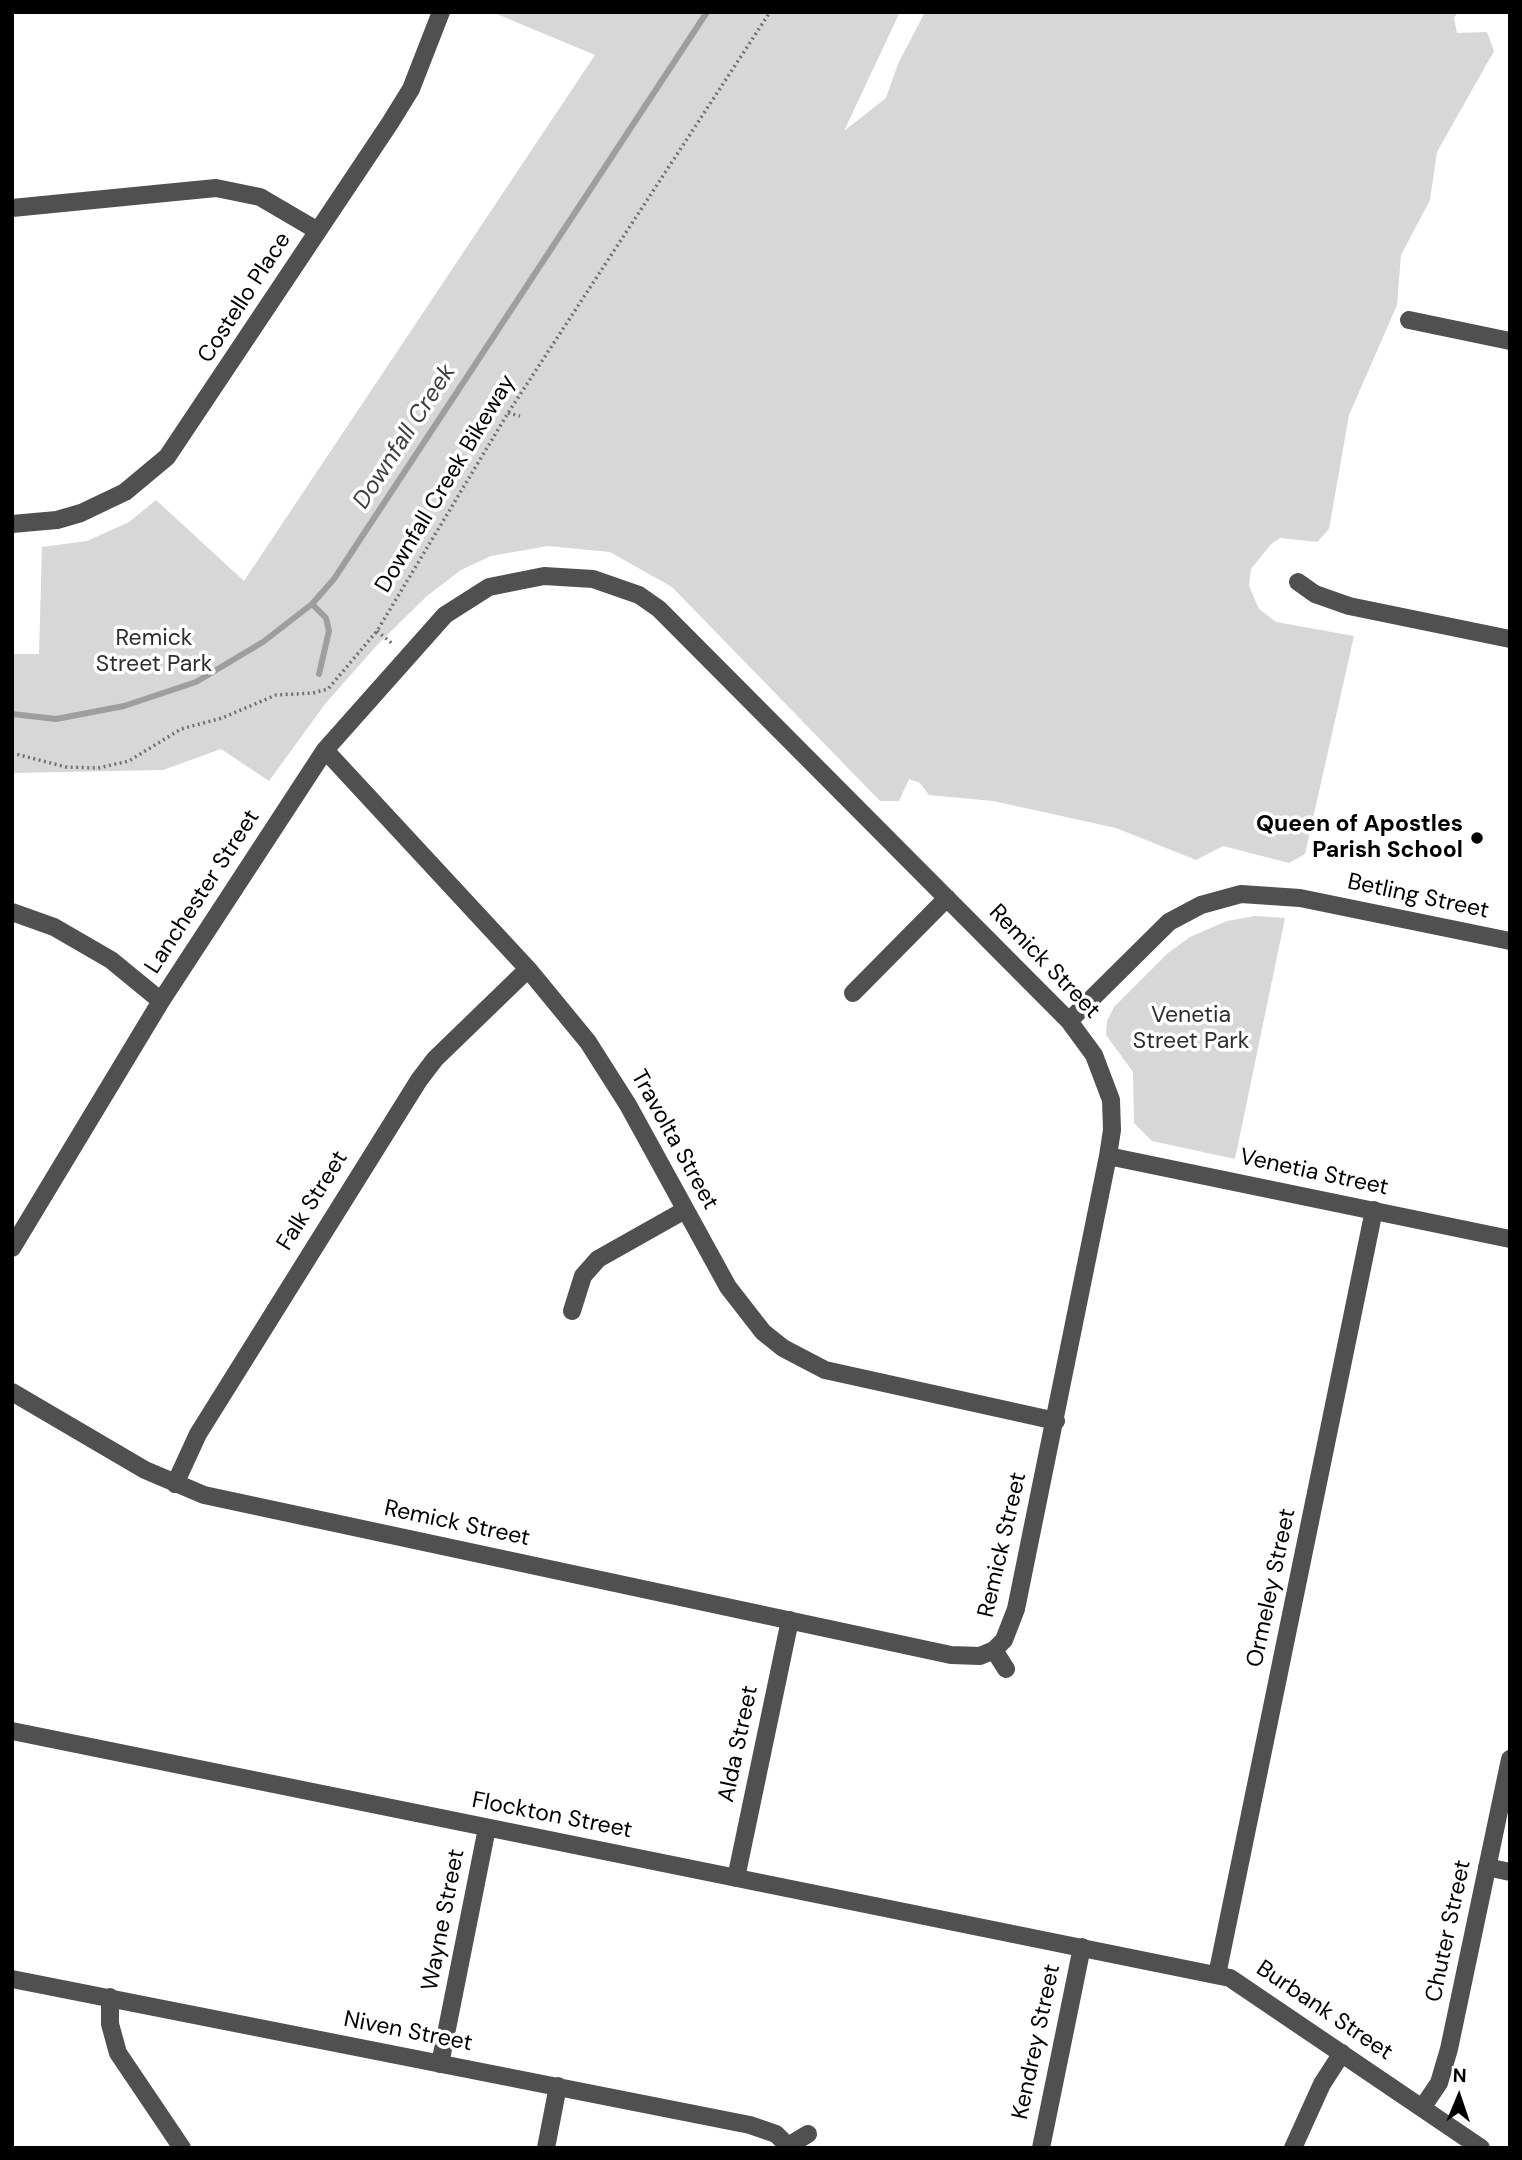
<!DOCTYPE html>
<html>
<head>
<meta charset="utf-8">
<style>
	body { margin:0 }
	#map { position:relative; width:1522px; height:2160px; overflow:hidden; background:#fff; font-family:"DM Sans",sans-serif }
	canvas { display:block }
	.frame { position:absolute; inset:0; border:14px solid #000; pointer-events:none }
	.north { position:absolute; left:1424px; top:2062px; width:70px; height:70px; -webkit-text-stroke:5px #fff; paint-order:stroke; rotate:2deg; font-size:19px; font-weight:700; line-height:28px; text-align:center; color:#000 }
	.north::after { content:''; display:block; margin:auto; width:24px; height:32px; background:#000; clip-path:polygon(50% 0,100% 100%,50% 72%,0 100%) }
</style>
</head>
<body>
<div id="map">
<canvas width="1522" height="2160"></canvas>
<div class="frame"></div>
<div class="north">N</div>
</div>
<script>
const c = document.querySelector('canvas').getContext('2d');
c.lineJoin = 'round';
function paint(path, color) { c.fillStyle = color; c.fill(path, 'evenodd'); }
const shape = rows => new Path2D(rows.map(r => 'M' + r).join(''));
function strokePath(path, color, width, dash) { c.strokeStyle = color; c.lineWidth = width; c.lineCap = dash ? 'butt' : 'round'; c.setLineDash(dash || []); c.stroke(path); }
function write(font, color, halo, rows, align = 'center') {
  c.font = font + ' "DM Sans",sans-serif'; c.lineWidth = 7; c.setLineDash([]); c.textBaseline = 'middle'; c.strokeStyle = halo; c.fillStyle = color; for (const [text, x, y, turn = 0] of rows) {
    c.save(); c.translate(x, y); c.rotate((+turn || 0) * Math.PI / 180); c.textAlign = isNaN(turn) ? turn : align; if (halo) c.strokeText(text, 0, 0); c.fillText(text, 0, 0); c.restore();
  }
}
paint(shape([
	[492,12,900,12,844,131,886,98,898,64,925,12,1458,12,1454,18,1457,33,1487,32,1494,51,1437,152,1430,200,1401,255,1397,305,1349,415,1329,529,1317,542,1280,538,1271,544,1251,569,1249,586,1259,609,1276,622,1354,636,1305,854,1289,863,1223,846,1196,860,1116,828,993,801,929,795,920,783,909,779,899,801,880,801,672,587,610,552,548,546,491,556,461,570,427,596,378,644,325,704,269,781,221,749,163,770,12,773,12,654,39,654,42,547,87,541,129,522,156,500,244,581,595,55],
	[1255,916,1285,918,1235,1159,1152,1141,1134,1123,1133,1072,1106,1035,1107,1021,1114,1007,1168,953,1190,937,1227,921]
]), '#d7d7d7');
strokePath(shape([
	[312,604,326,618,329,631,319,674],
	[12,714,56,719,124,706,196,682,263,642,312,604,334,579,707,12]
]), '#9e9e9e', 6);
strokePath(shape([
	[508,413,520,416],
	[377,631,394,645],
	[12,753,66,767,98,768,129,761,181,729,222,718,276,695,313,693,328,689,377,631,508,413,770,12]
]), '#727272', 3.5, [2, 3.5]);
strokePath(shape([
	[12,208,216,188,260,197,318,231],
	[1409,320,1510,341],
	[12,524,57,520,81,513,125,492,167,457,390,123,411,89,441,12],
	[1298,582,1315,594,1349,606,1510,639],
	[325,750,528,969,588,1042,628,1105,728,1287,763,1332,783,1348,825,1370,1056,1421],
	[12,912,54,927,111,960,161,1001],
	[853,993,947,898],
	[1069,1021,1169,922,1201,905,1241,894,1300,898,1510,941],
	[1108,1156,1510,1239],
	[12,1248,161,1001,325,750,445,615,489,587,544,576,593,579,639,595,659,609,1069,1021,1094,1055,1111,1100,1112,1130,1108,1156,1016,1609,1004,1640,994,1650,980,1656,951,1655,204,1495,145,1470,12,1392],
	[572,1311,583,1276,598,1259,685,1210],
	[175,1484,198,1434,419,1080,435,1059,528,969],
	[994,1650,1006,1669],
	[12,1731,1230,1978,1481,2148],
	[1487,1867,1510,1872],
	[736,1878,790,1620],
	[1217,1975,1374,1210],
	[12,1979,750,2125,776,2134,788,2146,808,2134],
	[110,1997,110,2024,118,2053,182,2148],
	[440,2064,487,1828],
	[1422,2108,1439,2083,1449,2049,1510,1759],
	[546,2148,558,2086],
	[1041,2148,1082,1947],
	[1293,2148,1322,2084,1342,2053]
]), '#505050', 18);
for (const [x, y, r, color] of [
	[1477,838,7,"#000"]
]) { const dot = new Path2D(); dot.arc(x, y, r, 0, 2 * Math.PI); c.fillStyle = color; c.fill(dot); strokePath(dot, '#fff', 2.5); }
write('23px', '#000', '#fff', [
	["Costello Place",245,298,-57],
	["Downfall Creek Bikeway",446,484,-59],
	["Lanchester Street",203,892,-57],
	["Betling Street",1418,897,12],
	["Remick Street",1044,962,46],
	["Travolta Street",674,1140,61],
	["Venetia Street",1314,1173,12],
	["Falk Street",313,1201,-58],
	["Remick Street",457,1524,12],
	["Remick Street",1003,1545,-77],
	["Ormeley Street",1272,1588,-78],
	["Alda Street",739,1744,-78],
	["Flockton Street",552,1816,11],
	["Wayne Street",444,1920,-79],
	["Chuter Street",1449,1931,-78],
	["Burbank Street",1324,2011,34],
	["Niven Street",408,2032,11],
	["Kendrey Street",1037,2042,-78]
]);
write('23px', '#2e2e2e', '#fff', [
	["Remick",154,639],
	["Street Park",154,665],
	["Venetia",1191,1016],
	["Street Park",1191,1042]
]);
write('bold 23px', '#000', '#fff', [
	["Queen of Apostles",1463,825],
	["Parish School",1463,851]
], 'right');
write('italic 24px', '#3f3f3f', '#fff', [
	["Downfall Creek",405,437,-57]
]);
</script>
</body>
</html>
